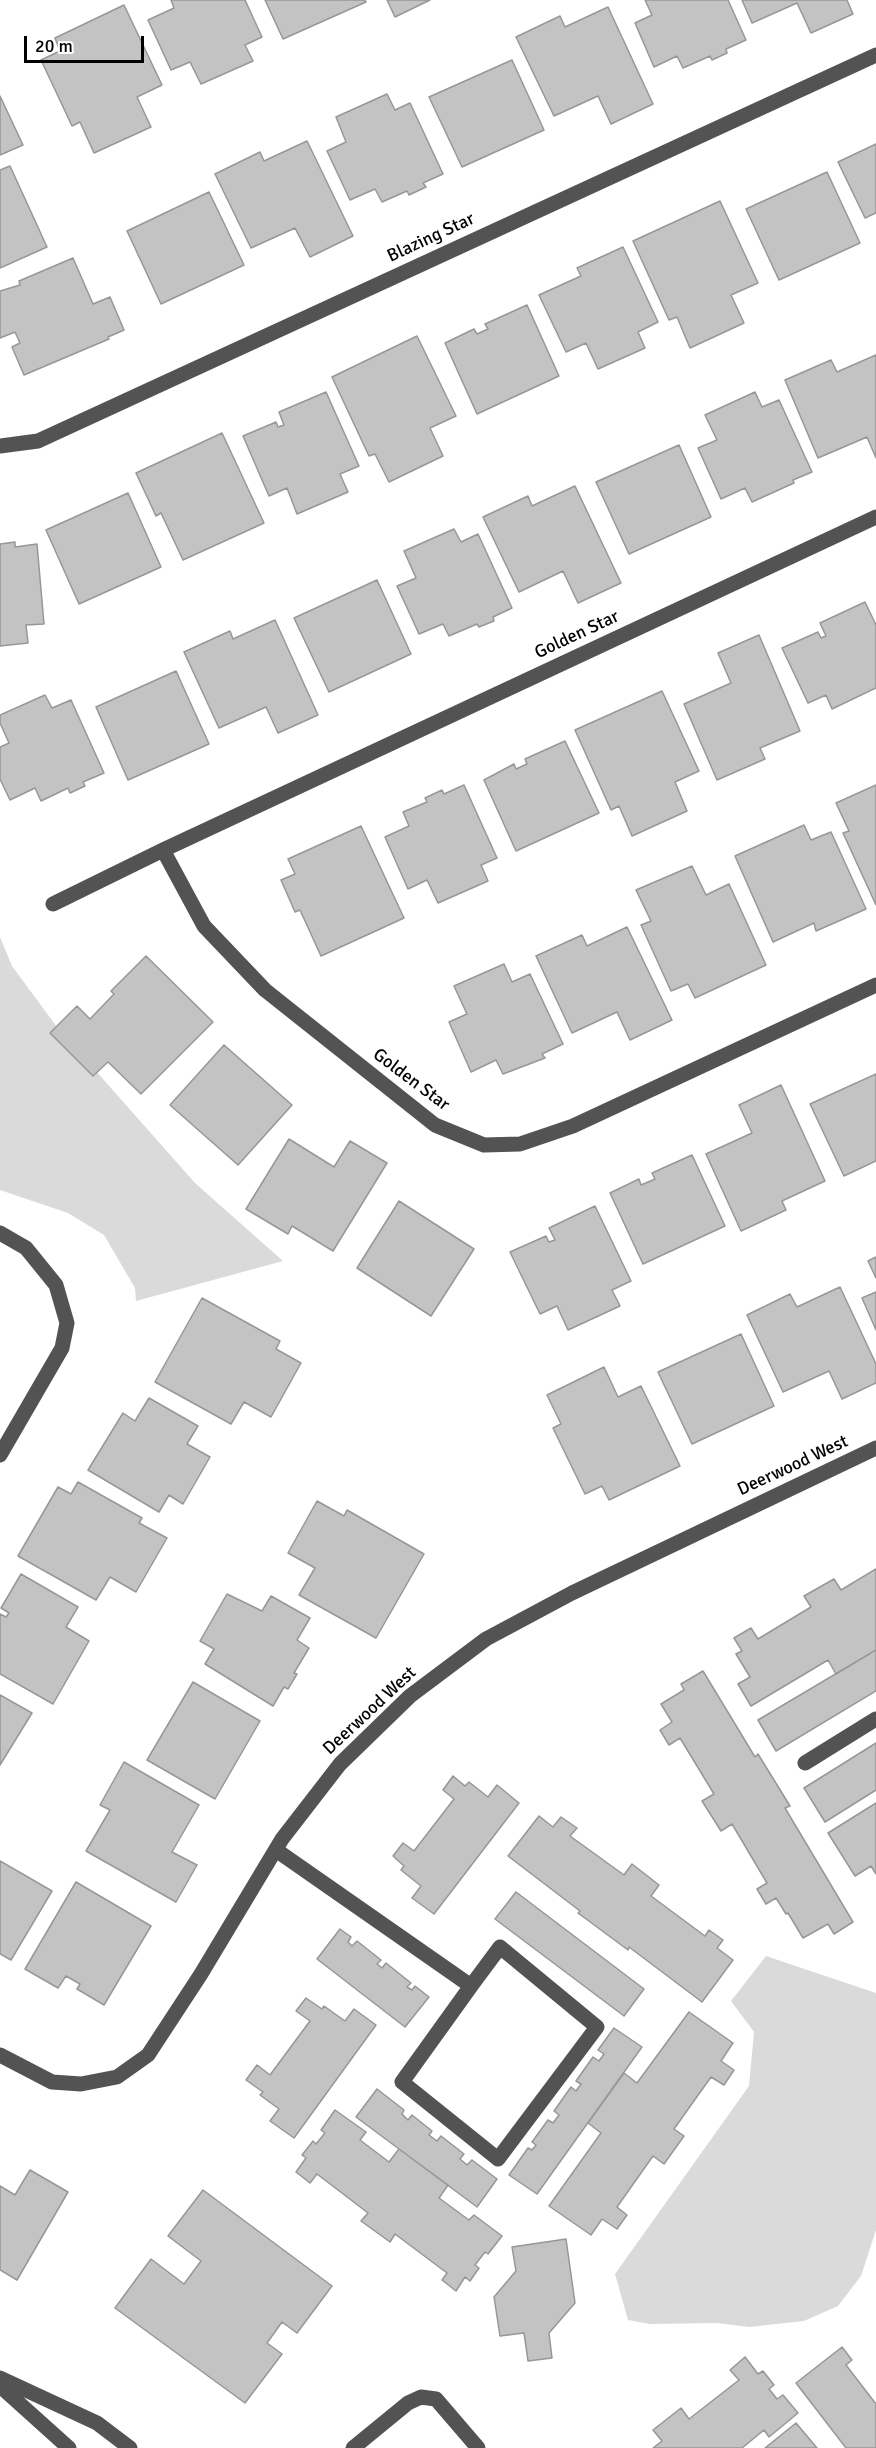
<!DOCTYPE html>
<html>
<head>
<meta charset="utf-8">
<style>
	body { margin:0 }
	#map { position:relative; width:876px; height:2448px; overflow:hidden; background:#fff; font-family:Signika,sans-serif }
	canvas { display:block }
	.scale { position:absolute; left:24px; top:36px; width:120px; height:27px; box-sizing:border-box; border:3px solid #000; border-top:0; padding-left:8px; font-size:18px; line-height:21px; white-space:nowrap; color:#000; -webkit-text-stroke:4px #fff; paint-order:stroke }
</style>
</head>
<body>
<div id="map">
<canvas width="876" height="2448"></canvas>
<div class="scale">20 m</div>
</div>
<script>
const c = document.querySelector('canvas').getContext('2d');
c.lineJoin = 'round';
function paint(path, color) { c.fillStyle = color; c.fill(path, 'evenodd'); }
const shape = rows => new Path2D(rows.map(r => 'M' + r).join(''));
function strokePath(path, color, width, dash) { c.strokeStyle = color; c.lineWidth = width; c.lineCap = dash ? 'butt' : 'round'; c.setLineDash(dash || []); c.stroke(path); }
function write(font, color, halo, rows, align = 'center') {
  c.font = font + ' Signika,sans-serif'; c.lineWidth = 4.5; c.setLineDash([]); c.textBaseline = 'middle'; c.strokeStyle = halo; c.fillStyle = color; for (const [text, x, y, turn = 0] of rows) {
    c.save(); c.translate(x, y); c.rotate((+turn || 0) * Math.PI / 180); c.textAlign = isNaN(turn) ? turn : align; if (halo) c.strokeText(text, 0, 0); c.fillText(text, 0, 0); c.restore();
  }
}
paint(shape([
	[0,937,12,966,57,1027,195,1183,283,1261,136,1301,135,1288,104,1235,68,1213,0,1190],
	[766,1956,876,1993,876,2230,861,2276,838,2306,804,2321,749,2327,717,2323,650,2324,628,2320,615,2274,749,2086,754,2032,731,2001]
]), '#dadada');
const building = shape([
	[171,0,245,0,262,37,245,45,253,61,201,84,190,62,171,70,148,20,174,8,171,0],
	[265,0,365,0,366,2,283,39,265,0],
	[387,0,430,0,395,17,387,0],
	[645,0,728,0,746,40,726,49,727,53,712,60,710,56,683,68,677,56,654,67,635,23,652,15,645,0],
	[742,0,847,0,853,14,811,33,797,3,752,23,742,0],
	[124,5,162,85,137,97,151,127,94,153,80,122,72,126,41,60,60,51,55,38,124,5],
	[608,7,653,104,611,124,598,96,554,116,516,37,560,16,565,27,608,7],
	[512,60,544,130,462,167,429,97,512,60],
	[387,94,395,110,410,103,443,174,423,183,426,187,409,195,407,191,382,202,375,189,350,200,327,151,346,142,336,117,387,94],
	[0,96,23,145,0,155,0,96],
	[307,141,353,236,310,257,295,228,251,248,215,174,260,152,264,161,307,141],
	[876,144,876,213,865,218,838,162,876,144],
	[10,166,47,247,0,268,0,170,10,166],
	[827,172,860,243,779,280,746,209,827,172],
	[209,192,244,265,161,304,127,231,209,192],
	[720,201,758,283,731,295,744,323,690,348,677,317,669,320,633,241,720,201],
	[623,247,658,322,638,332,645,348,598,369,586,343,566,352,539,295,581,276,577,268,623,247],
	[73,258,93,304,110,297,124,330,108,337,109,339,24,375,12,347,20,343,15,332,0,338,0,291,20,285,19,281,73,258],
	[527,305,559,376,477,414,445,343,474,329,477,334,488,329,485,324,527,305],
	[417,336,456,416,430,428,443,456,389,482,375,454,369,456,332,377,417,336],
	[876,355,876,458,867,437,818,458,785,380,831,360,837,372,876,355],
	[326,392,359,466,340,474,348,492,297,514,287,488,269,496,243,436,276,422,278,427,284,425,279,412,326,392],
	[755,392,762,407,779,400,812,472,793,480,794,483,752,502,745,488,721,499,698,448,717,440,705,415,755,392],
	[222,433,264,523,183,560,161,513,156,516,136,473,222,433],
	[679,445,711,517,629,554,596,482,679,445],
	[575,486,621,583,578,603,563,571,519,592,483,517,528,496,532,506,575,486],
	[128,493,161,567,79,604,46,530,128,493],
	[454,529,461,542,478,534,512,608,493,617,494,621,479,627,477,624,449,636,443,624,419,634,397,586,416,578,404,551,454,529],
	[15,542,15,547,37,544,44,624,26,625,28,643,0,646,0,544,15,542],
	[377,580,411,654,329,692,294,618,377,580],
	[865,602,876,625,876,688,832,709,826,695,808,703,782,648,818,632,821,638,826,636,820,623,865,602],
	[275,620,318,715,278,733,266,707,219,728,184,652,230,631,233,639,275,620],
	[759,635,800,731,760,748,765,759,717,780,684,704,731,683,718,653,759,635],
	[176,671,209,744,128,780,96,707,176,671],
	[662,691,699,771,675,782,687,811,632,836,619,806,611,810,575,730,662,691],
	[45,695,52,708,71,700,104,773,83,782,85,786,70,793,68,788,41,801,35,788,10,800,0,779,0,747,9,743,0,723,0,715,45,695],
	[565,741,599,813,516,851,484,780,514,764,516,769,527,764,525,759,565,741],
	[464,785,497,858,481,865,488,881,438,903,427,880,408,889,385,837,409,826,403,812,427,802,425,798,442,790,444,794,464,785],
	[876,785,876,905,843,833,849,831,836,803,876,785],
	[804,825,811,840,831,832,866,909,816,931,814,923,773,942,735,856,804,825],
	[361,826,404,918,321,956,300,910,295,912,281,880,295,874,288,859,361,826],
	[692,866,706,895,729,884,766,965,695,998,688,984,671,991,641,925,651,921,636,890,692,866],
	[627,927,672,1020,630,1040,617,1012,572,1033,536,956,582,935,587,946,627,927],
	[146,956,213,1022,141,1094,108,1062,93,1076,50,1033,77,1006,90,1019,114,994,111,991,146,956],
	[504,964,512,982,530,974,563,1044,542,1054,545,1058,503,1074,496,1060,471,1072,449,1022,467,1014,454,986,504,964],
	[224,1045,292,1105,238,1165,170,1105,224,1045],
	[876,1074,876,1161,844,1176,810,1104,876,1074],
	[781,1085,825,1181,782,1201,786,1210,741,1231,706,1154,752,1133,739,1105,781,1085],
	[289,1139,334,1167,350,1141,387,1163,333,1251,292,1226,288,1234,246,1209,289,1139],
	[692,1155,725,1226,643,1264,610,1193,639,1179,641,1185,655,1179,652,1173,692,1155],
	[399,1201,474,1249,431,1316,357,1268,399,1201],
	[595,1206,631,1281,612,1290,620,1306,568,1330,557,1306,540,1314,510,1252,546,1236,549,1242,555,1240,549,1228,595,1206],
	[876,1257,876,1278,868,1261,876,1257],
	[840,1287,876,1364,876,1383,842,1399,829,1371,783,1392,747,1315,790,1294,797,1307,840,1287],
	[876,1292,876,1330,862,1298,876,1292],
	[202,1298,280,1341,276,1349,301,1363,271,1417,244,1402,231,1424,155,1382,202,1298],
	[741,1334,774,1406,692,1444,658,1372,741,1334],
	[604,1367,618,1397,641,1386,680,1466,609,1500,602,1486,585,1494,553,1428,561,1424,547,1395,604,1367],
	[149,1398,198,1426,187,1444,210,1457,183,1504,169,1495,159,1512,88,1470,123,1413,135,1421,149,1398],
	[78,1482,142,1518,139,1523,167,1538,136,1592,110,1577,96,1600,18,1556,58,1487,71,1494,78,1482],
	[317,1501,344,1516,347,1510,424,1554,376,1638,299,1595,315,1568,288,1553,317,1501],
	[876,1569,876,1650,836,1674,828,1660,751,1706,738,1684,750,1677,736,1654,742,1651,734,1638,751,1628,758,1639,811,1607,804,1596,834,1579,841,1590,876,1569],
	[21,1574,78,1607,66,1627,89,1641,53,1704,0,1674,0,1614,6,1617,9,1613,1,1608,21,1574],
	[227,1594,262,1611,271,1596,310,1618,297,1640,309,1648,294,1673,297,1674,288,1689,284,1687,273,1706,205,1664,214,1649,200,1641,227,1594],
	[876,1650,876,1691,776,1751,758,1720,876,1650],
	[703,1671,755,1757,758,1754,790,1806,785,1808,853,1922,834,1934,828,1924,803,1938,788,1913,786,1914,776,1898,766,1904,757,1889,767,1883,732,1824,721,1831,702,1801,714,1794,680,1738,669,1745,660,1730,672,1722,661,1704,684,1690,681,1684,703,1671],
	[193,1682,260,1721,215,1799,147,1760,193,1682],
	[0,1695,32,1713,0,1765,0,1695],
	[876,1743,876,1790,825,1822,804,1788,876,1743],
	[124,1762,199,1805,172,1852,197,1865,176,1902,86,1851,110,1810,100,1805,124,1762],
	[453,1776,465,1786,469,1782,488,1797,497,1785,519,1803,434,1914,412,1898,421,1886,401,1870,404,1866,393,1856,403,1843,414,1851,454,1799,443,1790,453,1776],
	[876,1803,876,1874,871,1866,855,1876,828,1833,876,1803],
	[539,1816,553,1827,561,1817,577,1828,570,1836,624,1875,632,1864,659,1885,651,1896,705,1936,709,1930,723,1940,717,1948,733,1960,702,2002,629,1947,628,1950,578,1913,580,1911,508,1856,539,1816],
	[0,1861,52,1891,11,1960,0,1954,0,1861],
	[76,1882,151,1926,104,2005,77,1989,80,1984,66,1976,58,1988,25,1969,76,1882],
	[516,1892,644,1989,624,2016,495,1919,516,1892],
	[340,1929,351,1937,348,1942,352,1946,357,1941,381,1960,377,1964,382,1968,386,1963,411,1983,407,1987,412,1990,415,1986,429,1997,405,2027,317,1959,340,1929],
	[306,1998,322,2009,324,2006,345,2021,354,2009,376,2025,294,2138,270,2121,279,2109,260,2095,263,2092,246,2080,257,2065,270,2075,310,2021,296,2011,306,1998],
	[689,2012,733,2043,721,2061,734,2070,724,2085,711,2077,674,2129,684,2136,664,2164,653,2156,617,2207,627,2215,617,2229,602,2219,591,2235,549,2206,601,2133,588,2123,624,2073,637,2083,689,2012],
	[614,2028,642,2047,537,2194,509,2175,528,2148,532,2150,536,2145,532,2142,548,2120,553,2123,559,2115,554,2111,571,2087,576,2091,581,2084,576,2081,593,2057,599,2061,604,2054,598,2050,614,2028],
	[377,2089,404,2110,402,2114,408,2120,412,2115,432,2131,429,2135,437,2141,441,2136,464,2154,460,2159,467,2165,472,2160,497,2179,477,2207,356,2117,377,2089],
	[335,2110,366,2132,360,2140,389,2162,399,2149,448,2185,439,2198,469,2220,474,2215,502,2236,488,2254,485,2252,475,2265,479,2268,470,2281,465,2277,456,2291,442,2280,447,2273,395,2234,390,2242,361,2221,368,2213,317,2174,310,2183,296,2172,306,2158,302,2155,313,2141,316,2144,325,2133,321,2130,335,2110],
	[30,2170,68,2192,17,2280,0,2270,0,2186,15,2195,30,2170],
	[203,2190,332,2286,297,2333,282,2322,267,2343,282,2354,245,2403,115,2308,151,2259,184,2284,201,2261,168,2236,203,2190],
	[566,2239,575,2303,549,2333,552,2358,528,2361,524,2333,500,2336,494,2297,516,2271,512,2247,566,2239],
	[842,2347,852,2360,846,2365,876,2404,876,2448,846,2448,796,2383,842,2347],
	[745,2357,758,2374,763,2371,774,2385,769,2389,777,2399,783,2395,798,2413,769,2437,764,2430,742,2448,653,2448,662,2441,653,2430,681,2408,689,2419,739,2380,730,2370,745,2357],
	[796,2423,817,2448,765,2448,796,2423]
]);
paint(building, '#c3c3c3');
strokePath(building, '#979797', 1.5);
strokePath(shape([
	[0,446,38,441,876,55],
	[163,850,204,926,265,990,435,1125,484,1145,520,1144,573,1126,876,985],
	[53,904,163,850,876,517],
	[0,1233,26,1248,56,1285,67,1323,62,1348,0,1455],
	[805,1763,876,1719],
	[276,1850,471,1986,500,1947,597,2027,498,2159,402,2082,471,1986],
	[0,2055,52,2082,81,2084,117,2077,148,2055,201,1974,282,1839,340,1764,410,1696,486,1639,572,1593,876,1448],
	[0,2378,97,2423,130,2448],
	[0,2386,69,2448],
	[353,2448,408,2403,421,2397,436,2399,478,2448]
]), '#535353', 15);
write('18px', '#000', '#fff', [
	["Blazing Star",431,238,-25],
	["Golden Star",577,635,-25],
	["Golden Star",411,1080,37],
	["Deerwood West",793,1466,-25],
	["Deerwood West",370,1711,-43]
]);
</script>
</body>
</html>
